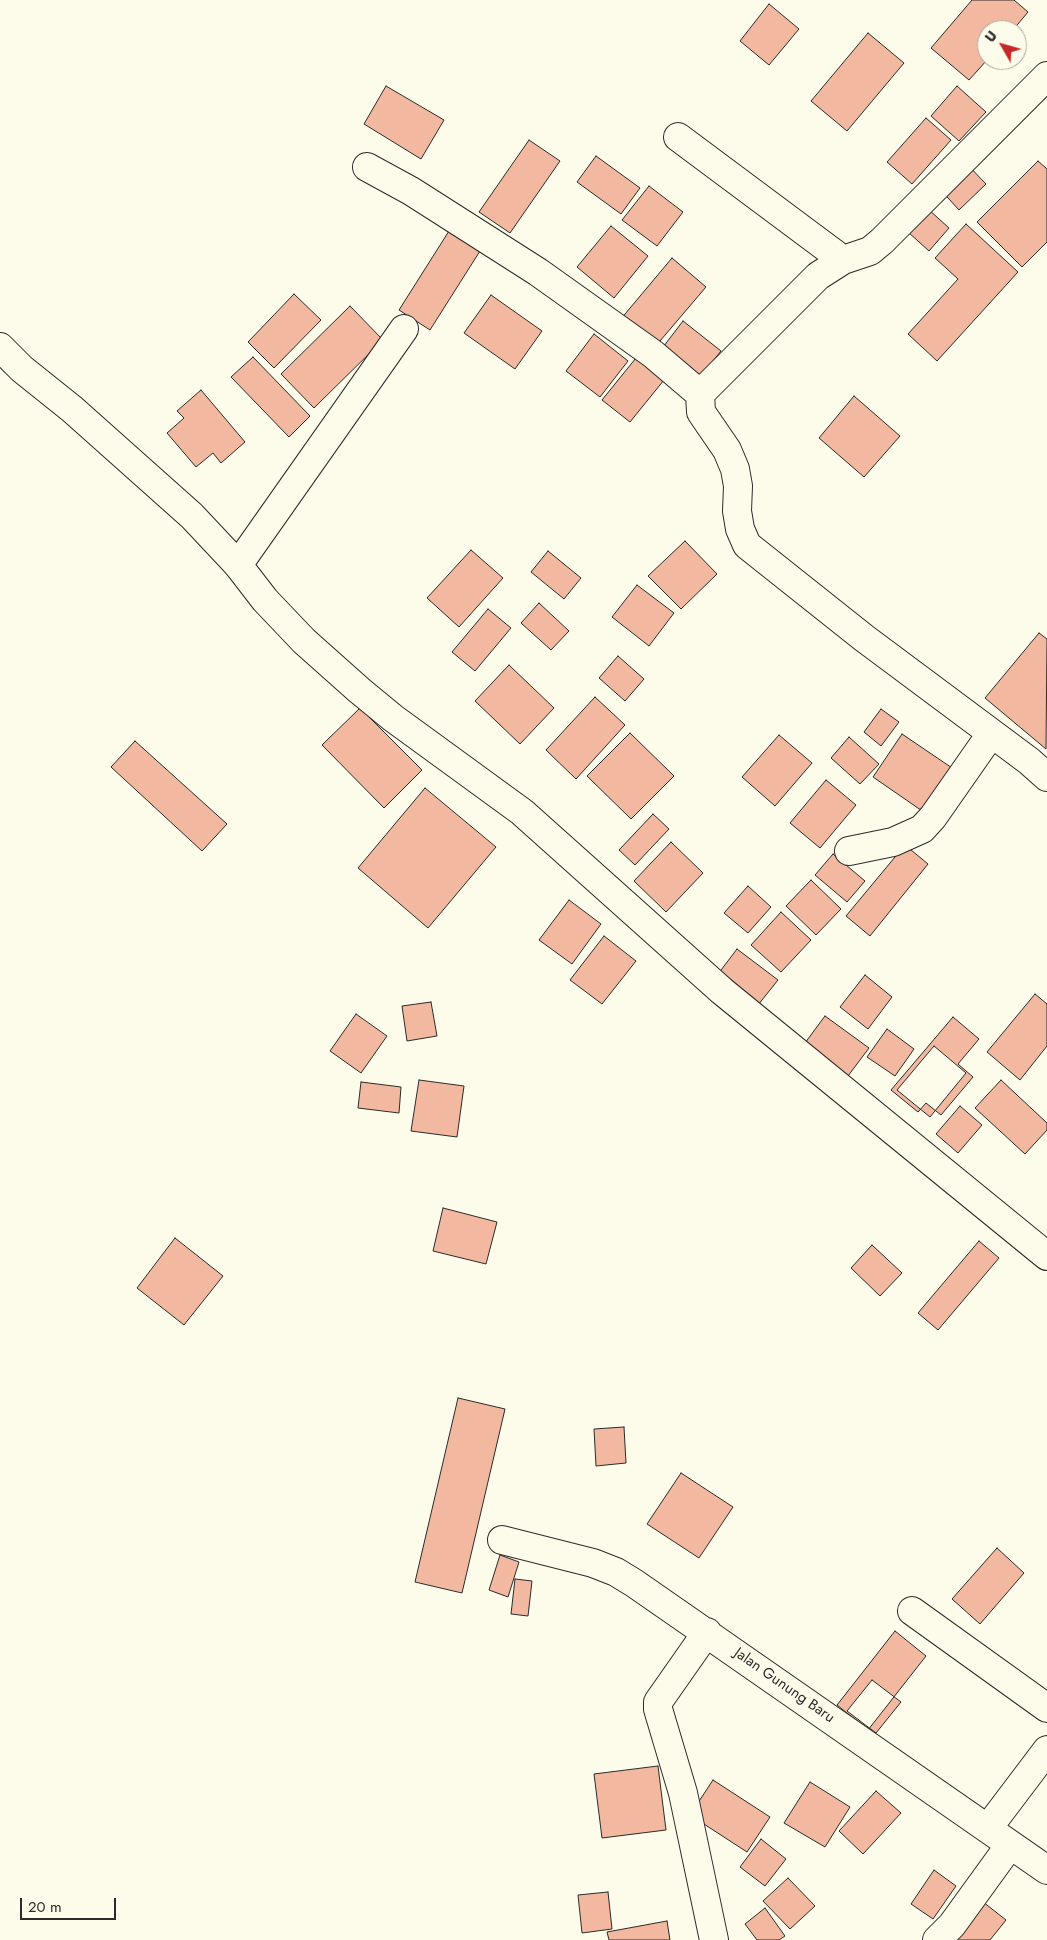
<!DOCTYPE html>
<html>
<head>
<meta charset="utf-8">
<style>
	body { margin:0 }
	#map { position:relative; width:1047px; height:1940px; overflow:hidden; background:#fdfbea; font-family:Jost,sans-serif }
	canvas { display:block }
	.north { position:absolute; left:977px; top:20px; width:50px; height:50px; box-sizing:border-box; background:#fdfbea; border:1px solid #a9a89e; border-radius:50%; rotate:308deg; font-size:14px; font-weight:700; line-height:20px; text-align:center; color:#2b2b2b }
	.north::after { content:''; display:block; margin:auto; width:18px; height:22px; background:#c62828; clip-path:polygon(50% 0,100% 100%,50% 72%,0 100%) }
	.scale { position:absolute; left:20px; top:1898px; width:96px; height:22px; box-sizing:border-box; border:2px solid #2b2b2b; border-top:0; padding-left:6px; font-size:15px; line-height:18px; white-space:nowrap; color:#2b2b2b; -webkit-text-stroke:4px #fdfbea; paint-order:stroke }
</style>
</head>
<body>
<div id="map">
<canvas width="1047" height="1940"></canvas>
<div class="north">U</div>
<div class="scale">20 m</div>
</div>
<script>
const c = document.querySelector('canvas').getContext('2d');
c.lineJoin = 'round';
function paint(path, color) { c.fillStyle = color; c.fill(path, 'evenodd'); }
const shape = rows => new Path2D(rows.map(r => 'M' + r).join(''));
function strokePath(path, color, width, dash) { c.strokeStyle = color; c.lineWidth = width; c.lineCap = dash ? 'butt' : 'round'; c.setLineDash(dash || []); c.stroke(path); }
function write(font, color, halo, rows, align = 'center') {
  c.font = font + ' Jost,sans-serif'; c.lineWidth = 4; c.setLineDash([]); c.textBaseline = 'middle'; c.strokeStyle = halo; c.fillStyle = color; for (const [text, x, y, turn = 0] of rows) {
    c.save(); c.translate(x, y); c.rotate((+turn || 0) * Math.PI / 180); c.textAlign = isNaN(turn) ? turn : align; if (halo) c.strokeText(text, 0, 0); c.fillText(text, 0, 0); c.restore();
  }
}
const building = shape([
	[972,0,1014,0,1028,12,1013,30,987,30,987,60,969,80,931,48,972,0],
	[769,4,799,29,769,65,740,41,769,4],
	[868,33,904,63,847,131,811,101,868,33],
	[386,86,444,120,421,159,364,124,386,86],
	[957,86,986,112,959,141,931,116,957,86],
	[926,118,951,140,912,184,887,162,926,118],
	[529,140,560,161,510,233,479,212,529,140],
	[596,156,640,188,621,214,577,182,596,156],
	[1038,161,1047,169,1047,242,1022,267,977,222,1038,161],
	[965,162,986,184,959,210,938,187,965,162],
	[649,186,683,212,657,246,622,220,649,186],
	[928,209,949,228,929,251,908,232,928,209],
	[966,224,1018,272,937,361,908,334,958,279,935,258,966,224],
	[611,226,648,256,614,298,577,267,611,226],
	[449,231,480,251,430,330,399,310,449,231],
	[672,258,706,287,654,348,620,320,672,258],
	[294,294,321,320,274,368,248,342,294,294],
	[491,295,542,331,515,369,464,333,491,295],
	[350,306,383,340,314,408,281,374,350,306],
	[683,321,721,351,694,385,657,355,683,321],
	[594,334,628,361,600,397,566,371,594,334],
	[253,357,310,416,289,437,231,377,253,357],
	[636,358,664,380,630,422,602,400,636,358],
	[201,390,245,442,221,463,213,453,196,467,167,433,184,418,177,411,201,390],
	[854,396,900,436,864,477,819,438,854,396],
	[685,541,717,574,681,609,648,576,685,541],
	[471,550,503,578,459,627,427,598,471,550],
	[548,551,581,578,564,599,531,572,548,551],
	[637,585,674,613,649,646,612,617,637,585],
	[539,603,569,631,551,650,521,623,539,603],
	[488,609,511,628,475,671,452,652,488,609],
	[1039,633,1047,639,1046,749,985,698,1039,633],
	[618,656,644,679,625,701,599,678,618,656],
	[509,665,554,708,520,744,475,701,509,665],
	[595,697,625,725,576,779,546,750,595,697],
	[360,708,422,770,384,808,322,745,360,708],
	[881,709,899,722,881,746,864,732,881,709],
	[630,733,674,776,631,819,587,776,630,733],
	[902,734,958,772,928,815,873,777,902,734],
	[779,735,812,763,775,806,742,777,779,735],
	[849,737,879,764,860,784,831,758,849,737],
	[135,741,227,824,202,851,111,767,135,741],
	[826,780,856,805,820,848,790,823,826,780],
	[425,788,496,847,428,928,358,868,425,788],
	[653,814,669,829,635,865,619,850,653,814],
	[671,842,703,873,666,912,634,881,671,842],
	[905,845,928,864,870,936,846,916,905,845],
	[833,854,865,881,847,902,815,875,833,854],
	[811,880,841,909,816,935,786,906,811,880],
	[748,886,771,907,748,933,724,913,748,886],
	[569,900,601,924,572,964,539,940,569,900],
	[781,912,811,940,781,972,751,945,781,912],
	[604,936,636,961,602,1004,570,980,604,936],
	[737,949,778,980,758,1005,718,974,737,949],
	[865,975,892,997,868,1029,840,1007,865,975],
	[1035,994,1047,1004,1047,1046,1020,1080,987,1052,1035,994],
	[431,1002,437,1036,407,1041,402,1006,431,1002],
	[356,1014,387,1036,361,1073,330,1051,356,1014],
	[825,1016,869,1048,845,1080,802,1047,825,1016],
	[953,1017,979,1039,958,1064,973,1077,941,1115,926,1103,918,1112,891,1090,953,1017],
	[887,1029,914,1049,895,1076,867,1057,887,1029],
	[934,1046,966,1073,930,1117,897,1090,934,1046],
	[419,1080,464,1086,457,1137,411,1131,419,1080],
	[1001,1080,1047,1123,1047,1130,1025,1154,975,1108,1001,1080],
	[361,1082,401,1087,399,1113,358,1108,361,1082],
	[960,1106,982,1125,958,1153,936,1134,960,1106],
	[443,1208,497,1222,486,1264,433,1251,443,1208],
	[175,1238,223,1276,184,1325,137,1288,175,1238],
	[979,1241,999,1258,938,1330,918,1313,979,1241],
	[872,1245,902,1273,880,1296,851,1268,872,1245],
	[458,1398,505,1409,462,1593,415,1582,458,1398],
	[624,1427,626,1463,596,1466,594,1429,624,1427],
	[681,1473,733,1507,699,1558,647,1524,681,1473],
	[997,1548,1024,1573,980,1624,952,1599,997,1548],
	[500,1555,519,1562,508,1597,489,1590,500,1555],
	[515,1579,532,1581,528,1616,511,1614,515,1579],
	[895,1631,926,1656,868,1730,837,1705,895,1631],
	[872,1680,901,1702,876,1733,847,1711,872,1680],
	[658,1766,666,1830,602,1838,594,1774,658,1766],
	[713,1780,770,1817,747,1852,690,1815,713,1780],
	[810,1782,850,1807,825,1847,784,1823,810,1782],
	[876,1791,901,1813,863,1854,839,1831,876,1791],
	[761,1839,786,1859,765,1886,740,1867,761,1839],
	[934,1870,956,1886,933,1919,911,1904,934,1870],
	[788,1878,815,1906,790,1929,763,1901,788,1878],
	[608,1892,612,1929,582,1933,578,1895,608,1892],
	[978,1898,1006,1920,990,1940,946,1940,978,1898],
	[765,1908,785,1936,779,1940,757,1940,745,1924,765,1908],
	[667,1921,670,1940,609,1940,607,1932,667,1921]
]);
paint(building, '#f2b8a0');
strokePath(building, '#2b2b2b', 1);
const minor = shape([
	[678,137,843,260],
	[367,167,411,191,538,272,653,354,700,394,701,412,727,450,735,469,738,486,737,511,740,529,747,545,864,638,1029,761,1047,777],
	[700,394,818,276,843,260,870,251,882,241,1047,76],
	[238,565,404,329],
	[849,851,893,842,922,829,933,817,991,734],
	[502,1540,593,1563,616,1572,634,1583,1047,1870],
	[912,1611,1047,1708],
	[707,1632,658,1702,658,1709,683,1793,714,1940],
	[988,1828,1047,1750],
	[937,1940,952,1925,1010,1845]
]);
const tertiary = shape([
	[0,347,22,369,72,409,192,516,238,565,265,600,304,641,359,690,393,718,522,812,722,991,1047,1256]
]);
strokePath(minor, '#2b2b2b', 30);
strokePath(tertiary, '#2b2b2b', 30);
strokePath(minor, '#fdfbea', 28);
strokePath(tertiary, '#fdfbea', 28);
write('15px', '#2b2b2b', '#fdfbea', [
	["Jalan Gunung Baru",784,1686,35]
]);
</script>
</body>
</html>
